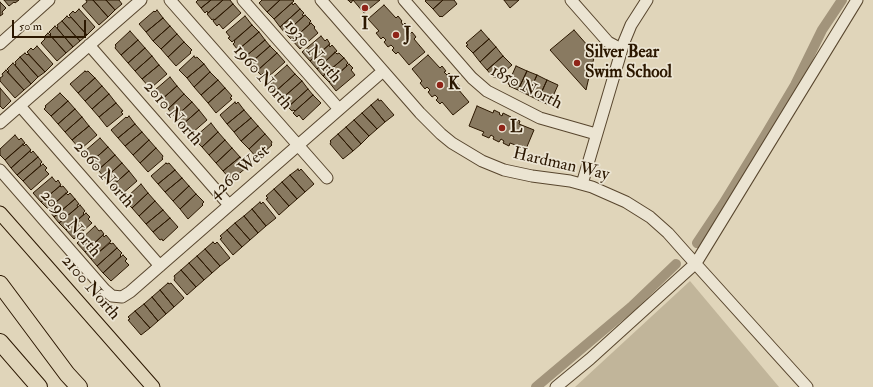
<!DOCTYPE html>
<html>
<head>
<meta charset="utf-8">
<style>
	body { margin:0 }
	#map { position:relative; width:873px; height:387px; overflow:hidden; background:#e0d5ba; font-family:"IM FELL Double Pica",serif }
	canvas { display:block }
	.scale { position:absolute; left:12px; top:20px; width:74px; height:18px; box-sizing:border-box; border:2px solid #2b1700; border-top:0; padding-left:5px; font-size:12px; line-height:14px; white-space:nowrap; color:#2b1700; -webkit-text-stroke:3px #ebe4d2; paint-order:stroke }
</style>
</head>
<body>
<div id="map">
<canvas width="873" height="387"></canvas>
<div class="scale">50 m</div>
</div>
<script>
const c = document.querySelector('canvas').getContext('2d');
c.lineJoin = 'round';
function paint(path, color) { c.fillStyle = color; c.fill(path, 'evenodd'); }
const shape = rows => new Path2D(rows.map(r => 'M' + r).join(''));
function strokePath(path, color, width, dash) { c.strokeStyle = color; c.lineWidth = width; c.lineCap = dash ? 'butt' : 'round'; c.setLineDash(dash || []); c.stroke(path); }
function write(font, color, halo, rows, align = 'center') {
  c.font = font + ' "IM FELL Double Pica",serif'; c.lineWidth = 3.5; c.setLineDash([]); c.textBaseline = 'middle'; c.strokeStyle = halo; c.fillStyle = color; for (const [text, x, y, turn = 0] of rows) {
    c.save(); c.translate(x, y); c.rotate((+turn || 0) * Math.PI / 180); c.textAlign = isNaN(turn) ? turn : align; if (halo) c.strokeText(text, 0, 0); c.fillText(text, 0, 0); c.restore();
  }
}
paint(shape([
	[690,281,779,387,575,387]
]), '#c1b59a');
strokePath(shape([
	[697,243,723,204,764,137,795,85,822,30,842,0],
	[536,387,631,307,676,264]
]), '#a2947b', 10);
const building = shape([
	[4,0,19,0,15,3,14,2,9,6,4,0],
	[86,0,93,0,108,17,99,25,82,6,87,2,86,0],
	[93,0,106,0,115,10,108,17,93,0],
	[106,0,119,0,122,4,115,10,106,0],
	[198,0,211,0,201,8,196,2,198,0],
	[211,0,223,0,208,13,207,11,205,13,201,8,211,0],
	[223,0,230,0,233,4,215,20,214,19,212,20,207,14,223,0],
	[262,0,280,0,267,12,259,3,262,0],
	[280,0,293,0,294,1,274,19,267,12,280,0],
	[348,0,380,0,364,13,353,0,351,3,348,0],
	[426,0,443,0,433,9,425,1,426,0],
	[443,0,454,0,457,4,442,17,441,16,440,17,433,9,443,0],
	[504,0,519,0,510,8,504,0],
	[0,2,6,8,2,12,3,14,0,16,0,2],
	[292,3,293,5,295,3,300,9,280,27,274,19,292,3],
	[233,4,241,13,223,29,219,24,217,26,213,21,233,4],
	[384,5,396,18,398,16,402,21,401,22,403,25,405,23,410,29,408,31,410,34,412,32,416,37,414,39,425,52,409,65,398,52,396,54,392,50,394,48,391,45,388,47,384,42,386,40,383,37,381,39,376,33,379,31,368,19,384,5],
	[79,9,95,27,87,35,69,15,73,11,75,13,79,9],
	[300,9,304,13,302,15,304,16,285,33,280,27,300,9],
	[157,10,163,18,146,32,139,24,154,11,155,12,157,10],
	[305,15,311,21,309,23,310,24,292,40,285,33,305,15],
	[67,16,69,18,71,17,87,35,80,41,62,21,67,16],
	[245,16,252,25,232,42,228,38,230,37,226,32,245,16],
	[163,18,170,26,153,41,146,32,163,18],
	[62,21,80,41,73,47,57,28,58,27,57,25,62,21],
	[311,23,315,27,314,28,318,33,300,49,292,40,311,23],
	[252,25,259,32,238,50,233,44,235,42,234,41,252,25],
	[55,26,73,47,66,53,50,35,51,34,49,32,55,26],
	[170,26,177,34,161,49,153,41,170,26],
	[481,30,489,39,473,53,466,46,468,45,466,43,481,30],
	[574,30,595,54,590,73,588,72,587,77,589,77,586,90,550,50,574,30],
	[130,31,138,40,121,55,115,48,116,46,115,45,130,31],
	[259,32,265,40,245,57,240,52,242,50,240,48,259,32],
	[48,33,66,53,57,61,41,43,45,39,44,37,48,33],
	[177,34,184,42,168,57,161,49,177,34],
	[321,36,325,41,327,39,330,44,310,61,302,52,321,36],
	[489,39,496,47,480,62,473,53,489,39],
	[138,40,145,48,128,63,121,55,138,40],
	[265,40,270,46,252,62,251,60,249,62,245,57,265,40],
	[184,42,192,50,190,52,191,53,176,66,168,57,184,42],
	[329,45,330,47,332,45,337,51,317,69,310,61,329,45],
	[37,46,53,64,45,72,27,52,31,48,33,50,37,46],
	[270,46,277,53,259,69,257,68,255,69,250,63,270,46],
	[496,47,503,56,487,70,480,62,496,47],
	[145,48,152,56,135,71,128,63,145,48],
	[335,52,337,54,339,53,344,58,323,76,317,69,335,52],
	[25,53,27,55,28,54,45,72,38,77,20,57,25,53],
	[277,53,285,62,267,78,263,73,261,75,257,71,277,53],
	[428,55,440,68,442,66,446,71,444,72,447,75,449,73,454,79,451,81,454,84,456,82,460,87,458,89,469,102,453,115,442,102,440,104,436,100,438,98,435,95,432,97,428,92,430,90,427,87,425,89,420,83,422,81,412,69,428,55],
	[152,56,159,65,142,79,135,71,152,56],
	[194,56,195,58,197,57,204,64,187,78,179,70,194,56],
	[503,56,512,65,497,78,495,77,494,78,487,70,503,56],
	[20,57,38,77,31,84,15,65,16,64,15,62,20,57],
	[344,58,348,63,346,65,347,66,329,82,323,76,344,58],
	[13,63,31,84,24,90,7,72,9,71,7,69,13,63],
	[204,64,210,72,194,87,187,78,204,64],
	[349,64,353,68,351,70,355,75,336,91,329,82,349,64],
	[159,65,167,74,152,87,151,86,149,87,142,79,159,65],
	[287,65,295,74,275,92,271,87,273,86,269,81,287,65],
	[516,66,527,71,518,90,509,86,510,85,508,84,516,66],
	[6,70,24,90,15,98,0,81,0,78,3,76,2,74,6,70],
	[85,71,86,72,88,71,95,78,78,93,70,84,85,71],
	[527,71,537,75,528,95,518,90,527,71],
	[210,72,218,80,201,95,194,87,210,72],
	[295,74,302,81,281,99,276,93,278,92,277,90,295,74],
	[537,75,547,80,538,100,528,95,537,75],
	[170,77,177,86,161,100,154,93,156,92,155,90,170,77],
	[95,78,102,86,85,101,78,93,95,78],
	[218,80,225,88,208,103,201,95,218,80],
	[547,80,558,85,550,103,548,103,547,104,538,100,547,80],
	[302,81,308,89,288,107,283,101,285,99,283,98,302,81],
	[102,86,109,94,92,109,85,101,102,86],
	[177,86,184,94,168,109,161,100,177,86],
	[0,88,11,101,3,109,0,106,0,88],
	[225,88,232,96,230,98,232,99,216,113,208,103,225,88],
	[308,89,313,95,295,111,294,110,292,111,288,107,308,89],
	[60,93,68,101,51,116,44,109,46,107,45,106,60,93],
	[109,94,116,103,99,117,92,109,109,94],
	[184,94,192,102,175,117,168,109,184,94],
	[313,95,321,103,303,120,299,115,297,117,293,113,313,95],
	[378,99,379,101,381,100,394,115,385,122,371,105,378,99],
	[68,101,75,109,58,124,51,116,68,101],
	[192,102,199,110,182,125,175,117,192,102],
	[235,102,236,104,238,102,244,110,227,124,220,115,235,102],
	[116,103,123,111,121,112,123,114,107,127,99,117,116,103],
	[371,105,385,122,377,129,362,113,371,105],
	[477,106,493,113,494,110,500,113,499,114,502,116,503,113,511,117,509,119,513,121,514,119,520,121,519,124,534,130,526,149,510,143,509,146,503,143,504,141,501,139,499,142,493,139,494,137,491,135,489,138,482,135,484,132,469,126,477,106],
	[75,109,82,117,65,132,58,124,75,109],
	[199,110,207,120,192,133,191,132,189,133,182,125,199,110],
	[244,110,251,118,234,132,227,124,244,110],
	[362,113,377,129,369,136,354,120,362,113],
	[129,116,135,124,118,138,111,130,126,117,127,118,129,116],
	[82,117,89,126,72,140,65,132,82,117],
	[251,118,258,126,241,141,234,132,251,118],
	[354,120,369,136,361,144,346,127,354,120],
	[211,123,218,132,202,147,195,140,197,138,196,136,211,123],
	[135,124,142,132,125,146,118,138,135,124],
	[89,126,97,135,82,148,81,147,79,148,72,140,89,126],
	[258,126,265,134,249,149,241,141,258,126],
	[346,127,361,144,353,151,338,134,346,127],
	[142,132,149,140,133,155,125,146,142,132],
	[218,132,225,140,209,155,202,147,218,132],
	[265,134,272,142,271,144,272,145,257,158,249,149,265,134],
	[338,134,353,151,343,159,330,144,331,142,330,141,338,134],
	[15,135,19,140,21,138,25,143,5,160,0,155,0,149,15,135],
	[100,138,108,147,91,162,84,154,86,153,85,151,100,138],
	[149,140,156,148,140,163,133,155,149,140],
	[225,140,232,148,216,163,209,155,225,140],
	[23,144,24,146,26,144,31,150,11,168,5,160,23,144],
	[108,147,115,155,98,170,91,162,108,147],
	[156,148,163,156,162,158,163,159,148,172,140,163,156,148],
	[232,148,240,157,223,171,216,163,232,148],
	[30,151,31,153,33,151,38,157,17,175,11,168,30,151],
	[115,155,122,163,105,178,98,170,115,155],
	[38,157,42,162,40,164,41,165,23,181,17,175,38,157],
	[240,157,248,166,233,179,232,178,230,179,223,171,240,157],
	[122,163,129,171,112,186,105,178,122,163],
	[166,163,167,164,169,163,175,170,158,184,151,176,166,163],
	[43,164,47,168,45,170,49,174,31,190,23,181,43,164],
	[298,169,299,171,301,169,314,184,305,192,290,175,298,169],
	[175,170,182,178,165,192,158,184,175,170],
	[129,171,137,181,122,194,121,193,119,194,112,186,129,171],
	[290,175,305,192,297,199,282,182,290,175],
	[52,177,56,182,58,180,61,185,41,202,33,193,52,177],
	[182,178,189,186,173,201,165,192,182,178],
	[282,182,297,199,289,206,274,189,282,182],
	[141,184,148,193,132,208,125,201,127,199,126,198,141,184],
	[60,186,61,187,63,186,68,192,48,209,41,202,60,186],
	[189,186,196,194,180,209,173,201,189,186],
	[274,189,289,206,279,215,266,199,268,198,266,196,274,189],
	[66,193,68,195,70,193,75,199,54,217,48,209,66,193],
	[148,193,155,201,139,216,132,208,148,193],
	[196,194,204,202,202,204,203,205,188,219,180,209,196,194],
	[75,199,79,204,77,205,78,207,59,223,54,217,75,199],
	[155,201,163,210,146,224,139,216,155,201],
	[260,202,261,204,263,202,276,218,266,226,252,209,260,202],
	[80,205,85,211,83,213,84,214,66,230,59,223,80,205],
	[252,209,266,226,258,233,244,216,252,209],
	[163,210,170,218,153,232,146,224,163,210],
	[86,213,90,217,88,219,92,223,74,239,66,230,86,213],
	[244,216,258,233,250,240,235,223,244,216],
	[170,218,178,227,163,241,162,239,160,240,153,232,170,218],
	[235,223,250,240,242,247,227,230,235,223],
	[95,226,99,231,101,230,104,234,85,252,77,243,95,226],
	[227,230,242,247,233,255,220,239,222,238,220,236,227,230],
	[103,235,104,237,106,235,111,241,91,259,85,252,103,235],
	[213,242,215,244,217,242,230,258,220,266,205,249,213,242],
	[110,243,111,244,113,243,117,248,97,266,91,259,110,243],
	[117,248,122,253,120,255,121,256,103,273,97,266,117,248],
	[205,249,220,266,212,273,197,256,205,249],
	[123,255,127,259,125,261,129,265,111,281,103,273,123,255],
	[197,256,212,273,204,280,189,263,197,256],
	[189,263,204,280,196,287,181,270,189,263],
	[181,270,196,287,187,295,174,280,175,278,174,276,181,270],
	[168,283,169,284,171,283,184,298,174,307,160,290,168,283],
	[160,290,174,307,166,314,152,297,160,290],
	[152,297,166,314,158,321,144,304,152,297],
	[144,304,158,321,150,328,135,311,144,304],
	[135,311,150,328,141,335,128,320,130,319,128,317,135,311]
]);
paint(building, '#897a61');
strokePath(building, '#2b1700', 1);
const minor = shape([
	[170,0,327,178],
	[243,0,339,109],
	[321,0,420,113,441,134,452,143,482,161,504,170,532,176,570,181,592,187,626,202,650,217,668,233,684,251,807,387],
	[404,0,472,78,487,91,540,118,596,134],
	[571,0,608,42,621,49],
	[0,44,49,0],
	[89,45,229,205],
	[20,106,160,266],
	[0,123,141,0],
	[0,170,105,290,112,296,122,297,130,292,383,71],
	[582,184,624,42,631,25,647,0],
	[556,387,590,359,696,263,857,0]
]);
const major = shape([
	[0,213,153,387]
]);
const highway = shape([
	[0,284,67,374,79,387],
	[0,342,39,387]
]);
strokePath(minor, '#58462e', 13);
strokePath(major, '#2b1700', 15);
strokePath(highway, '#2b1700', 18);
strokePath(minor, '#ebe4d2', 11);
strokePath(major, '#e0d5ba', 13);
strokePath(highway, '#e0d5ba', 16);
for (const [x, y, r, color] of [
	[365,8,4,"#8f2418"],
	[396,35,4,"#8f2418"],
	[577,63,4,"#8f2418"],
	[440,85,4,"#8f2418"],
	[502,128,4,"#8f2418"]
]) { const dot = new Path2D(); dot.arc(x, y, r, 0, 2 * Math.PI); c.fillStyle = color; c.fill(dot); strokePath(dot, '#ebe4d2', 1.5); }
write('bold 17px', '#2b1700', '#ebe4d2', [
	["I",365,25,"center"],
	["J",404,35],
	["Silver Bear",585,53],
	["Swim School",585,73],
	["K",448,85],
	["L",510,128]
], 'left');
write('17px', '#2b1700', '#ebe4d2', [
	["1930 North",312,52,49],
	["1960 North",262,78,49],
	["1850 North",526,88,27],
	["2010 North",172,114,49],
	["Hardman Way",561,165,13],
	["4260 West",240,173,-41],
	["2060 North",103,175,49],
	["2090 North",70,224,49],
	["2100 North",90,288,49]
]);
</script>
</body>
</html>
